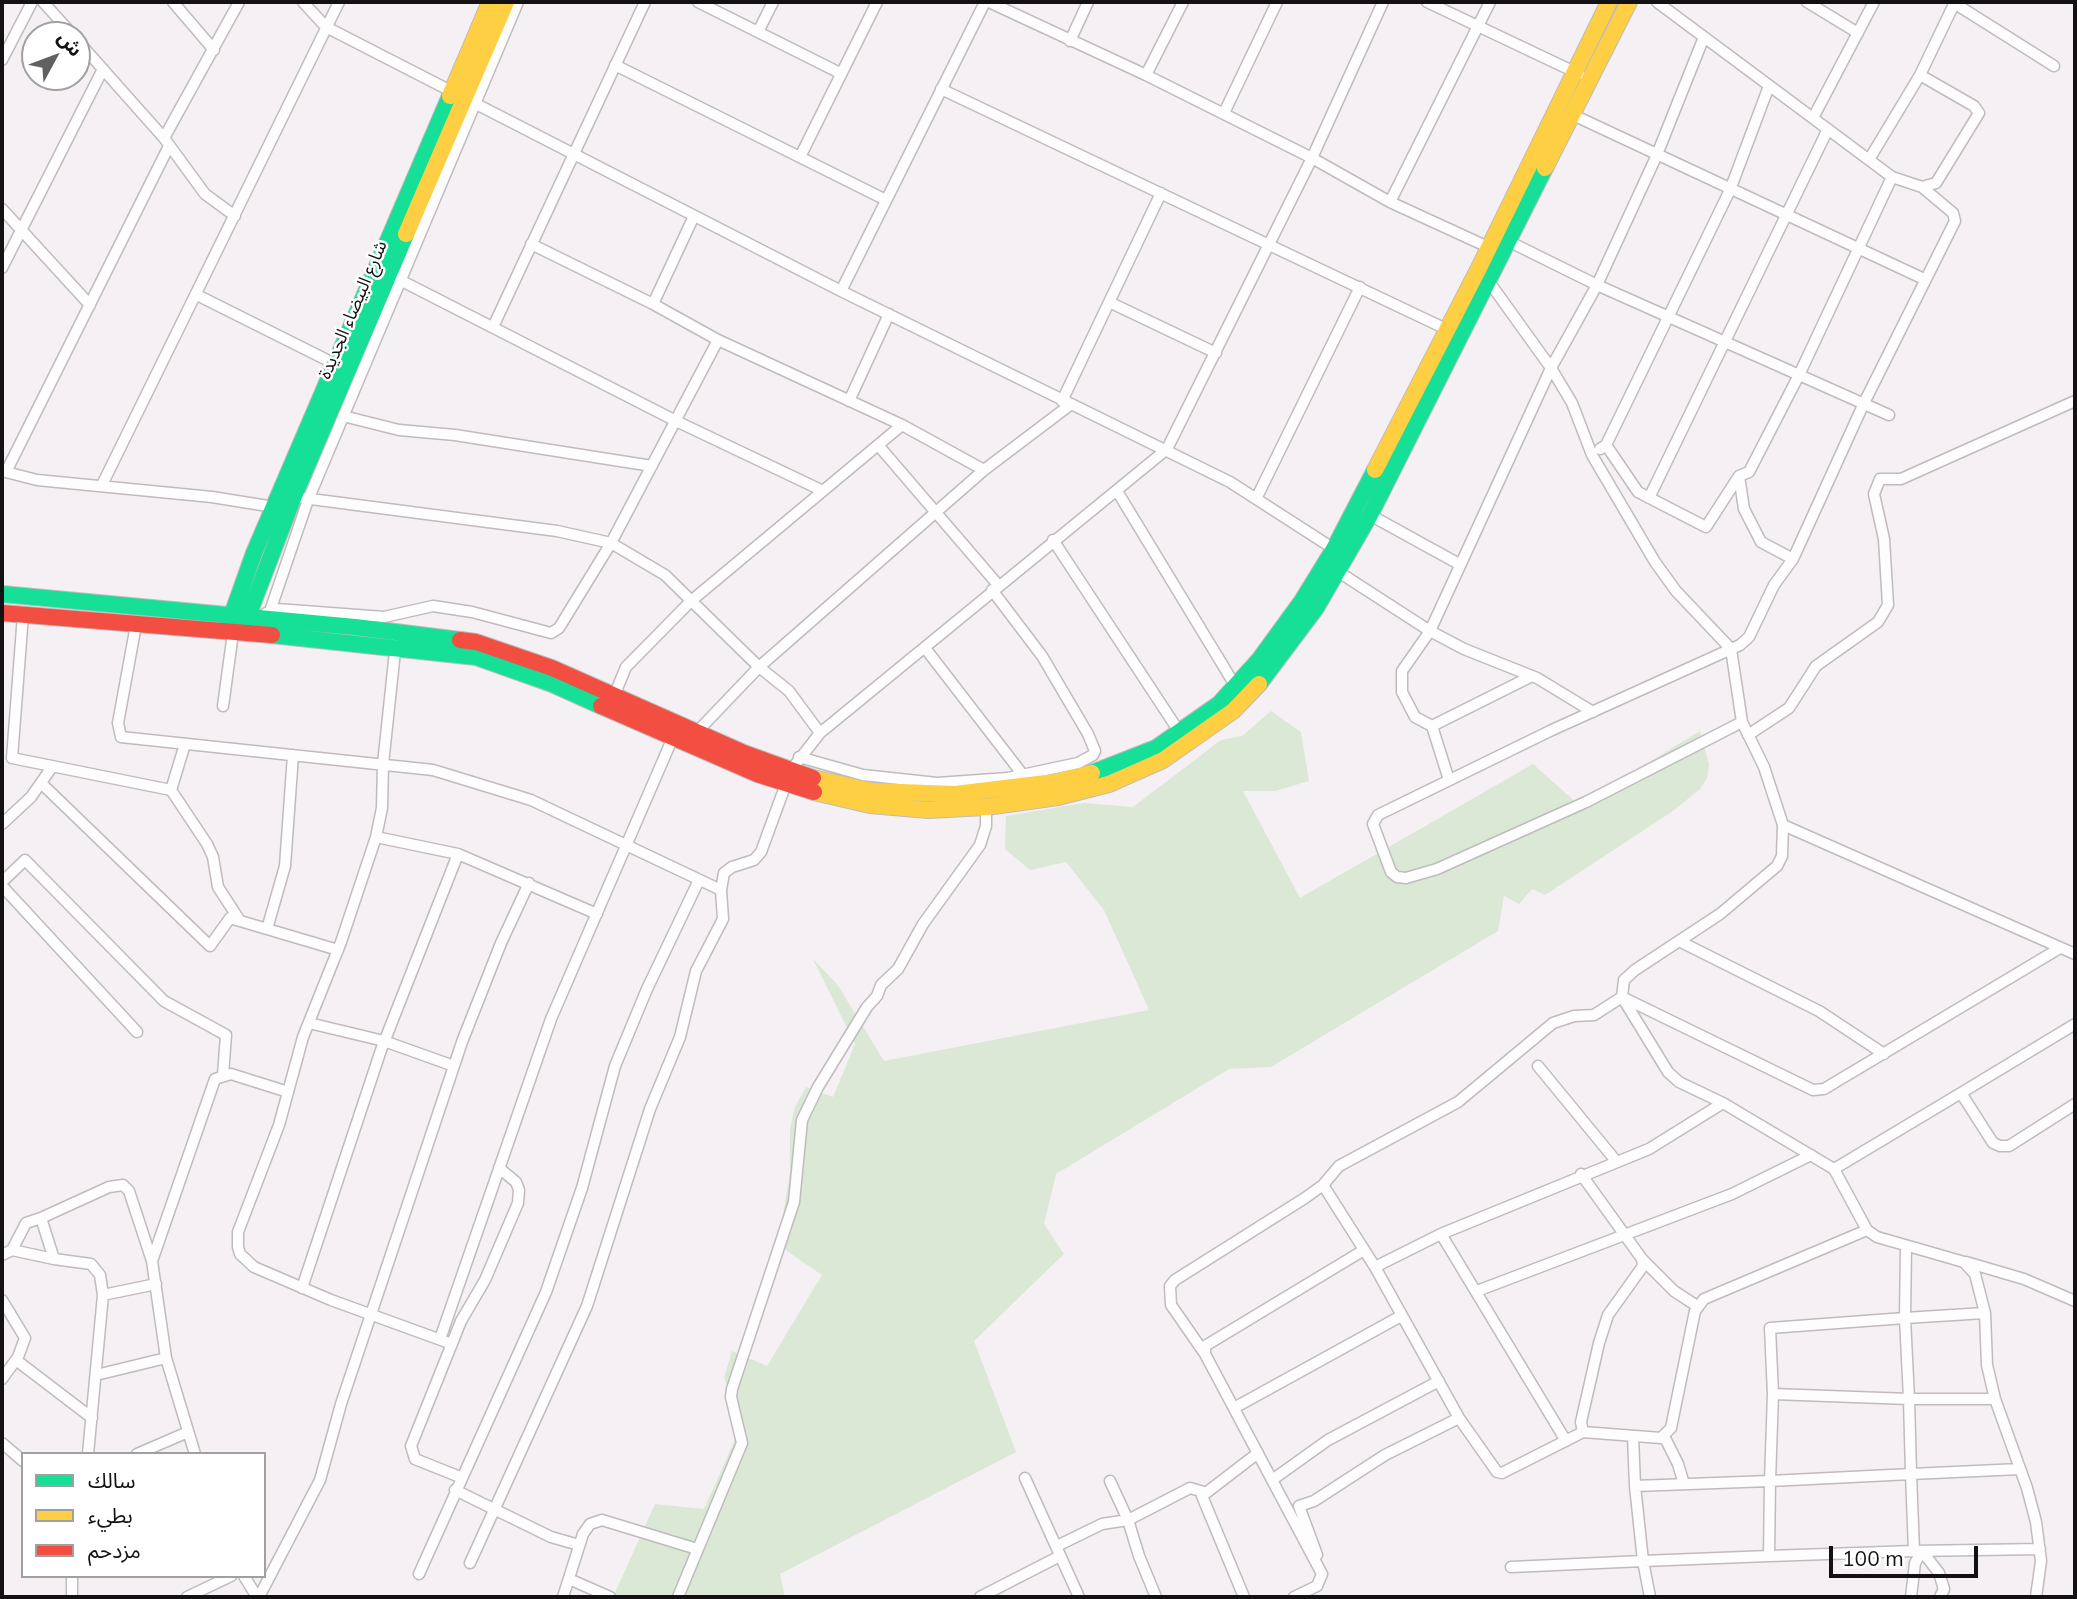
<!DOCTYPE html>
<html>
<head>
<meta charset="utf-8">
<style>
	body { margin:0 }
	#map { position:relative; width:2077px; height:1599px; overflow:hidden; background:#f5f0f4; font-family:Mulish,"Noto Sans Arabic",sans-serif }
	canvas { display:block }
	.frame { position:absolute; inset:0; border:4px solid #131113; pointer-events:none }
	.legend { position:absolute; left:21px; top:1452px; width:245px; height:126px; box-sizing:border-box; background:#fff; border:2px solid #a1a0a1; margin:0; padding:9px 12px; list-style:none; font-size:21px; color:#131113 }
	.legend li { display:flex; align-items:center; gap:14px; height:35px }
	.legend b { width:35px; border:2px solid #a1a0a1 }
	.north { position:absolute; left:21px; top:21px; width:70px; height:70px; box-sizing:border-box; background:#fff; border:2px solid #a1a0a1; border-radius:50%; rotate:49deg; font-size:19px; font-weight:700; line-height:28px; text-align:center; color:#131113 }
	.north::after { content:''; display:block; margin:auto; width:24px; height:32px; background:#625f62; clip-path:polygon(50% 0,100% 100%,50% 72%,0 100%) }
	.scale { position:absolute; left:1829px; top:1546px; width:149px; height:32px; box-sizing:border-box; border:4px solid #131113; border-top:0; padding-left:9px; font-size:21px; line-height:24px; white-space:nowrap; color:#131113; -webkit-text-stroke:5px #fff; paint-order:stroke }
</style>
</head>
<body>
<div id="map">
<canvas width="2077" height="1599"></canvas>
<div class="frame"></div>
<ul class="legend">
<li><b style="height:9px;background:#16e098"></b>سالك</li>
<li><b style="height:9px;background:#ffcf43"></b>بطيء</li>
<li><b style="height:9px;background:#f24e42"></b>مزدحم</li>
</ul>
<div class="north">ش</div>
<div class="scale">100 m</div>
</div>
<script>
const c = document.querySelector('canvas').getContext('2d');
c.lineJoin = 'round';
function paint(path, color) { c.fillStyle = color; c.fill(path, 'evenodd'); }
const shape = rows => new Path2D(rows.map(r => 'M' + r).join(''));
function strokePath(path, color, width, dash) { c.strokeStyle = color; c.lineWidth = width; c.lineCap = dash ? 'butt' : 'round'; c.setLineDash(dash || []); c.stroke(path); }
function write(font, color, halo, rows, align = 'center') {
  c.font = font + ' Mulish,"Noto Sans Arabic",sans-serif'; c.lineWidth = 5; c.setLineDash([]); c.textBaseline = 'middle'; c.strokeStyle = halo; c.fillStyle = color; for (const [text, x, y, turn = 0] of rows) {
    c.save(); c.translate(x, y); c.rotate((+turn || 0) * Math.PI / 180); c.textAlign = isNaN(turn) ? turn : align; if (halo) c.strokeText(text, 0, 0); c.fillText(text, 0, 0); c.restore();
  }
}
paint(shape([
	[1271,711,1301,732,1309,781,1275,791,1243,791,1300,898,1533,764,1579,805,1700,731,1709,765,1707,778,1700,789,1673,811,1545,895,1532,889,1519,904,1504,896,1498,931,1271,1067,1229,1069,1056,1174,1044,1224,1064,1254,974,1341,1016,1452,780,1574,785,1597,613,1597,655,1504,704,1509,742,1424,724,1378,732,1351,767,1366,822,1275,778,1245,790,1173,790,1130,794,1109,806,1087,833,1097,855,1044,813,959,837,984,884,1061,1149,1010,1104,910,1066,862,1030,870,1005,849,1006,816,1084,803,1133,807,1221,740,1242,736]
]), '#dae8d5');
const street = shape([
	[43,2,73,35],
	[173,2,214,50],
	[303,2,326,27,841,291,1230,482,1334,549],
	[698,2,840,73],
	[989,2,1146,75,1312,158,1390,202,1488,247],
	[1427,2,1579,74],
	[1657,2,1892,177,1922,187,1953,213,1955,221,1864,403,1793,559,1774,585,1749,637,1740,645,1552,730,1378,815,1373,824,1391,872,1397,877,1406,878,1437,869,1586,802,1742,722],
	[1807,2,1858,33],
	[1954,3,2054,66],
	[758,32,773,2],
	[77,40,164,138,205,194,235,216],
	[1070,41,1088,2],
	[2,60,32,2],
	[615,65,886,200],
	[1146,75,1183,2],
	[1920,75,1974,106,1979,113,1936,183,1922,187],
	[941,89,1446,329],
	[1224,113,1277,2],
	[1571,114,1924,279],
	[1813,118,1874,2],
	[164,138,239,2],
	[801,155,877,2],
	[1870,158,1920,75,1955,2],
	[1390,202,1490,2],
	[2,209,90,305],
	[1504,239,1597,285,1889,415],
	[531,244,653,304,718,340,902,425,984,470],
	[2,268,103,69],
	[394,277,676,421,821,490],
	[1487,279,1551,368,1572,403,1592,455,1655,562,1676,591,1731,649,1742,722,1764,767,1783,825,1782,856,1777,866,1720,914,1635,970,1624,980,1622,997,1668,1072,1679,1082,1723,1103,1834,1169,1867,1230,1877,1237,1964,1262,1975,1274,1985,1313,1987,1365,1995,1399,2027,1488,2036,1522,2041,1561,2036,1597],
	[841,291,985,2],
	[197,295,335,364],
	[1109,302,1216,353],
	[653,304,694,216],
	[493,327,645,2],
	[849,401,889,314],
	[1062,401,1161,193],
	[343,416,399,430,455,435,652,466],
	[878,445,999,586],
	[1606,445,1638,492,1706,527,1739,476,1749,472,1799,375,1892,177],
	[1600,449,1606,445,1730,190,1769,86],
	[2,471,37,480,212,497,274,507],
	[6,472,169,146],
	[1739,476,1744,509,1761,542,1793,559],
	[102,485,339,2],
	[1117,491,1236,687],
	[1257,497,1360,287],
	[303,498,557,531,611,543,665,575,759,667,789,691,820,733],
	[1649,498,1828,129],
	[1370,515,1459,564],
	[1053,540,1182,736],
	[1334,569,1430,631,1464,649,1537,678,1593,712],
	[270,611,308,500,518,2],
	[266,613,277,609,384,617,433,606,472,612,551,633,559,628,611,543,718,340],
	[23,615,12,758,171,790,185,744],
	[136,625,118,723,121,737,433,770,531,800,721,890],
	[396,642,383,764,382,808,376,837,341,942,303,1037,279,1125,238,1232,238,1247,240,1254,254,1267,331,1300,452,1344],
	[925,648,1023,775],
	[614,696,626,667,691,601,902,425],
	[223,706,233,633],
	[1432,726,1415,717,1402,692,1402,671,1430,631,1551,368,1597,285,1656,157,1704,37],
	[694,735,759,667,984,470,1070,405],
	[1748,735,1789,708,1816,666,1878,622,1888,605,1884,539,1874,494,1880,479,1901,479,2075,401],
	[799,757,863,775,937,783,1008,778,1078,763,1093,755,1095,751,1088,734,1042,656,992,590],
	[1449,780,1432,726,1532,676],
	[41,783,210,946,230,918,338,950],
	[171,790,207,844,213,857,218,887,240,921],
	[2,824,31,797,52,767],
	[1783,825,2075,954],
	[376,837,458,854,597,914],
	[2,882,25,860,164,1001,226,1035,223,1075],
	[2,886,137,1032],
	[267,929,285,866,293,755],
	[1679,941,1819,1011,1884,1054],
	[309,1023,384,1041,454,1066],
	[1538,1066,1616,1161],
	[1961,1093,2075,1024],
	[1834,1169,1961,1093,1993,1143,2000,1146,2009,1146,2075,1104],
	[1581,1174,1642,1259,1643,1266,1608,1315,1599,1343,1581,1422,1583,1432],
	[1323,1185,1375,1267,1459,1418,1497,1472,1502,1473,1583,1432,1661,1438,1671,1428,1695,1311,1704,1299,1867,1230],
	[1441,1234,1566,1441],
	[1906,1246,1905,1318,1770,1328,1773,1394,1909,1399,1905,1318,1985,1313],
	[12,1250,54,1259],
	[2,1255,12,1250,26,1223,41,1218],
	[1642,1259,1674,1291,1697,1306],
	[152,1261,215,1079,231,1074,288,1092],
	[1966,1262,2024,1279,2075,1301],
	[1375,1267,1441,1234,1649,1149,1723,1103],
	[302,1288,381,1050,458,854],
	[1477,1291,1732,1194,1811,1155],
	[103,1295,156,1284],
	[2,1300,25,1338,18,1357,2,1379],
	[440,1339,551,1019,674,735],
	[1205,1354,1171,1305,1170,1286,1175,1280,1305,1198,1323,1185,1339,1166,1458,1102,1553,1023,1574,1016,1594,1015,1622,997,1813,1090,1824,1089,2060,948],
	[16,1360,92,1418],
	[96,1375,166,1358],
	[1773,1394,1770,1481,1911,1474,1909,1399,1995,1399],
	[1234,1408,1401,1316],
	[1633,1436,1635,1486],
	[1664,1436,1678,1464,1684,1484],
	[2,1443,23,1461],
	[88,1454,103,1295,100,1275,91,1264,54,1259,41,1218,109,1187,123,1185,129,1191,152,1261,166,1358,195,1454],
	[137,1454,188,1432],
	[2020,1469,1911,1474,1914,1551,2040,1549],
	[460,1477,415,1459,411,1446,461,1321,485,1280,518,1203,519,1190,516,1182,499,1168],
	[1025,1478,1079,1597],
	[1272,1480,1328,1440,1439,1381],
	[1110,1481,1128,1520,1139,1556,1156,1597],
	[455,1490,551,1537,579,1545],
	[1057,1546,1102,1524,1128,1520,1190,1488,1204,1492],
	[1317,1555,1299,1506,1314,1501,1385,1455,1459,1418],
	[1769,1556,1643,1561,1635,1486,1770,1481,1769,1556,1914,1551],
	[470,1563,587,1306,650,1109,680,1037,696,971,723,919,721,890,724,873,732,867,754,860,761,852,791,770,820,733,1167,449,1312,158,1383,2],
	[1511,1567,1643,1561,1650,1597],
	[419,1574,546,1292,582,1188,615,1066,647,989,699,880],
	[72,1576,72,1597],
	[244,1576,257,1597],
	[569,1579,610,1597],
	[187,1597,231,1576],
	[259,1597,320,1480,341,1404,462,1042,501,943,529,883],
	[563,1597,583,1534,590,1524,602,1520,697,1549],
	[678,1597,742,1443,731,1397,732,1389,794,1202,802,1120,818,1087,867,1007,877,996,881,985,898,969,923,924,980,845,986,826,986,804],
	[980,1597,1060,1556],
	[1244,1597,1202,1496,1258,1453],
	[1294,1597,1317,1586,1322,1574,1205,1354,1205,1346,1364,1250],
	[1911,1597,1915,1563,1922,1551,1939,1573,1944,1589,1940,1597]
]);
const fast = shape([
	[2,594,355,627,460,640],
	[228,626,254,553,450,96],
	[243,629,294,496,406,234],
	[272,635,476,657,552,684,601,706],
	[1259,684,1316,608,1370,515,1545,168],
	[1092,773,1156,748,1219,704,1259,660,1302,601,1334,549,1375,470]
]);
const slow = shape([
	[450,96,490,2],
	[1545,168,1629,2],
	[406,234,506,2],
	[1375,470,1479,268,1609,2],
	[813,778,872,791,955,794,1055,782,1092,773],
	[814,792,870,805,928,810,986,807,1058,797,1109,784,1163,760,1233,711,1259,684]
]);
const jam = shape([
	[2,613,272,635],
	[460,640,476,642,552,668,744,753,813,778],
	[601,706,757,774,814,792]
]);
strokePath(street, '#bfbbbe', 13);
strokePath(fast, '#bfbbbe', 18);
strokePath(slow, '#bfbbbe', 18);
strokePath(jam, '#bfbbbe', 18);
strokePath(street, '#fefdfd', 10);
strokePath(fast, '#16e098', 16);
strokePath(slow, '#ffcf43', 16);
strokePath(jam, '#f24e42', 16);
write('18px', '#131113', '#fff', [
	["شارع البيضاء الجديدة",353,310,-67]
]);
</script>
</body>
</html>
